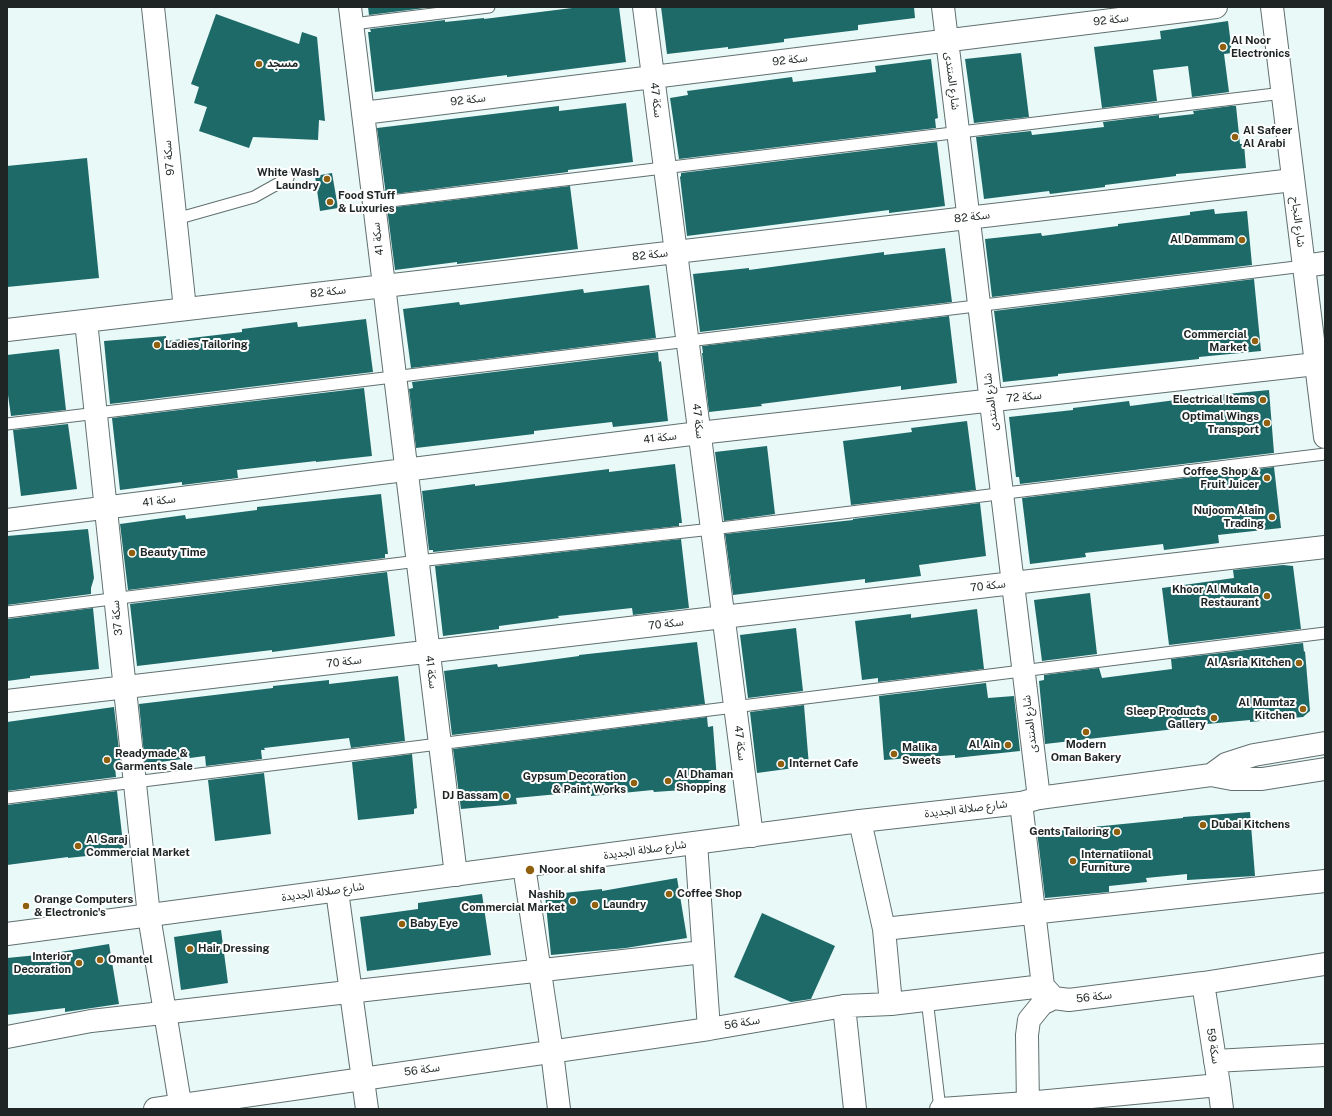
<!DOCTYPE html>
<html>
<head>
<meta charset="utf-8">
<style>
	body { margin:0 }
	#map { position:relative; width:1332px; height:1116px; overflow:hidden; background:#e8f9f8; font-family:"Public Sans",sans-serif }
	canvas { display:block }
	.frame { position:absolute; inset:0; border:8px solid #1f2525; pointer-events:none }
</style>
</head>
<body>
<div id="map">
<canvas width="1332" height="1116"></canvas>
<div class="frame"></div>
</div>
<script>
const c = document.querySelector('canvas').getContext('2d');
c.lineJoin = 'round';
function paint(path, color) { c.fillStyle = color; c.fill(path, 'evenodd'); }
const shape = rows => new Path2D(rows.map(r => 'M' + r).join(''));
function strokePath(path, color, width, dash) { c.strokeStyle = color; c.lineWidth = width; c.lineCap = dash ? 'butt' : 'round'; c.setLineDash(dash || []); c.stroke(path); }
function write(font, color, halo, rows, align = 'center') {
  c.font = font + ' "Public Sans","Noto Sans Arabic",sans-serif'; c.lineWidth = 4; c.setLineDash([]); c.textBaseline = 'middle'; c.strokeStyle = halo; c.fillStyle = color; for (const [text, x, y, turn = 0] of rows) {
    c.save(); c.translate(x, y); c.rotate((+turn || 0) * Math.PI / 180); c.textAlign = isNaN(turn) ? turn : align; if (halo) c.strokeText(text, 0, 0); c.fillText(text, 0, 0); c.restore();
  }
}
paint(shape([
	[368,7,433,7,369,15],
	[580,7,619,7,626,62,507,77,507,75,375,92,368,32,371,32,370,29,445,20,445,22,484,18,484,19],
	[661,7,914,7,915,18,858,25,858,30,784,39,784,42,728,49,728,47,667,54],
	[216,14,299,44,302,32,317,37,325,121,319,120,318,140,253,137,249,148,199,131,207,107,194,103,199,87,191,84],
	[1228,21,1232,53,1224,54,1229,92,1192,97,1188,66,1153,70,1157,101,1102,108,1094,47,1161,39,1160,31],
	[1021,53,1029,117,974,123,965,59],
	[931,59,938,118,935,119,936,128,679,159,670,98,688,95,687,91,792,77,793,82,876,72,875,66],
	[626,103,633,162,568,170,568,172,386,195,377,128,559,106,559,111],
	[1231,106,1236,106,1240,144,1244,144,1246,168,1176,174,1176,176,1105,185,1105,187,1050,194,1049,191,984,199,976,137,1031,131,1032,135,1104,127,1103,122,1159,115,1159,118,1194,114,1193,111],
	[937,142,945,206,889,213,889,210,687,236,680,177,681,176,681,173],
	[87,158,99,278,7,287,7,166],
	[332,173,338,208,320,211,315,176],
	[570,186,578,249,457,264,457,262,395,270,387,208],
	[1214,209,1215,214,1247,211,1252,265,992,297,985,239,1041,233,1042,236,1118,226,1118,224,1190,215,1190,212],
	[945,248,952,302,700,332,693,274,749,268,749,270,884,252,884,255],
	[1254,279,1261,351,1199,357,1199,359,1058,374,1058,376,1003,382,994,311],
	[649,285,656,338,411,368,403,309,459,302,460,305,583,289,584,293],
	[949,316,957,383,901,390,901,386,761,404,762,406,709,412,702,353,703,353,702,346],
	[366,319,373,372,110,404,104,341,166,336,166,341,242,332,242,329,297,322,298,327],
	[59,349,66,410,11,416,7,388,7,355],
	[658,352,659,362,661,361,668,421,613,427,612,422,534,431,534,434,416,448,409,389,413,388,412,382],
	[364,388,372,456,316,462,316,461,237,470,238,478,182,485,182,482,120,490,112,418],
	[1269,390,1274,453,1273,453,1020,484,1019,477,1016,477,1009,417,1073,410,1073,408,1129,401,1130,406,1206,396],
	[967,421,976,490,851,505,843,441,912,432,911,428],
	[68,424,77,489,21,496,13,430],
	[767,446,775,514,724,521,715,452],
	[675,464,682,523,679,523,679,526,433,552,433,550,429,550,422,491,475,484,475,486,609,469,609,472],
	[1274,467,1281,528,1218,535,1219,543,1164,550,1163,544,1085,553,1086,557,1030,564,1022,498],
	[381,494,388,554,385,554,385,558,128,590,120,524,185,515,186,519,257,510,257,507],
	[980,503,986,556,919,565,921,576,865,583,865,579,733,595,725,534,853,520,853,519],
	[88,529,94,578,91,588,91,594,7,605,7,536],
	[681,539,689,608,633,615,632,608,558,616,559,618,499,626,499,629,443,636,435,566],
	[1283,565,1293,566,1301,629,1169,645,1162,588,1234,578,1233,570],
	[387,572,395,636,272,652,272,650,137,666,130,604],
	[1090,593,1097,654,1042,661,1034,600],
	[93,608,99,669,30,676,30,678,7,681,7,619],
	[977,609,984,669,878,682,878,678,862,680,855,621,911,614,911,618],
	[796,628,803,691,748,698,740,635],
	[697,642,705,704,452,735,444,671,497,664,498,667,579,656,579,655],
	[1303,643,1304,652,1305,651,1310,711,1303,717,1250,722,1250,720,1175,727,1175,729,1045,744,1039,681,1044,680,1044,675,1099,668,1102,678,1172,669,1171,659],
	[398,676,405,741,351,748,349,738,264,748,265,750,261,750,262,759,206,766,205,756,145,764,139,704,273,688,273,686,329,680,329,684],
	[986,683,988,698,1014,696,1020,751,955,758,955,755,884,760,879,696],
	[804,705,809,766,757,773,750,712],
	[114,707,121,767,115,767,116,777,7,791,7,722],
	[707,717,708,727,713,726,717,780,711,780,712,788,654,792,653,790,591,796,590,791,516,798,517,804,461,809,453,749],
	[412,754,417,808,414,809,414,814,358,820,352,762],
	[264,773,271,834,215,841,208,780],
	[117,791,124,852,68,858,68,857,7,865,7,805],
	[1250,812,1255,876,1187,880,1187,874,1146,878,1147,882,1109,886,1109,892,1045,898,1037,831,1103,826,1183,818,1183,817],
	[677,878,687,938,626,948,551,955,545,895,602,889,602,891],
	[482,894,491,955,367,971,360,917,418,909,418,903],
	[762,913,835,946,811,999,791,1002,734,977],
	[221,930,228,983,181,990,174,937],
	[109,944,119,1004,65,1012,65,1008,7,1015,7,958,48,954]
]), '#1e6a69');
const service = shape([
	[353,24,489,7],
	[374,203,1283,93],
	[176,219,254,197,288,178],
	[7,424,1304,266],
	[7,612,418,561,712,529,1325,454],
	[7,798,1325,633],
	[927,999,940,1109]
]);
const minor = shape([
	[153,7,185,309],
	[350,7,456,875],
	[644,7,752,836],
	[943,7,1039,798],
	[363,113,1216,7],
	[1304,266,1325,263],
	[86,321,149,916,181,1109],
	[7,330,1293,180],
	[7,520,699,433,1325,363],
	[7,701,1013,583,1325,547],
	[1021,803,1043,986],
	[860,821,884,929,891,1004],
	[696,843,709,1029],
	[524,866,552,1052,559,1109],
	[337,891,367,1109],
	[884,929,1325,881],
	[1203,983,1219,1085,1222,1109],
	[844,1006,855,1109],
	[7,1037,91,1021,703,952],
	[1215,1061,1325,1055],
	[155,1109,709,1029,844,1006,891,1004,1043,986,1054,998,1069,1000,1203,983,1325,964],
	[941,1109,1027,1103,1219,1085],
	[1028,1109,1027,1035,1029,1020,1042,1004,1054,998]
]);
const tertiary = shape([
	[1272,7,1325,437],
	[1211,775,1226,764,1254,755,1325,743],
	[7,934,860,821,1021,803,1039,798,1211,775,1232,779,1262,779,1325,769]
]);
strokePath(service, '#61706f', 13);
strokePath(minor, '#61706f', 24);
strokePath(tertiary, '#61706f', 24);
strokePath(service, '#fff', 11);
strokePath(minor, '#fff', 22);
strokePath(tertiary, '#fff', 22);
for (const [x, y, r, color] of [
	[1223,47,4,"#91600e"],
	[259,64,4,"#91600e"],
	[1235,137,4,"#91600e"],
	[327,179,4,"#91600e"],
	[330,202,4,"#91600e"],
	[1242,240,4,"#91600e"],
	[1255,341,4,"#91600e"],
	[157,345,4,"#91600e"],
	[1263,400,4,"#91600e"],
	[1267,423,4,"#91600e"],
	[1267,478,4,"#91600e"],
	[1272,517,4,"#91600e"],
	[132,553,4,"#91600e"],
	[1267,596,4,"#91600e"],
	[1299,663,4,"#91600e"],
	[1303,709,4,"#91600e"],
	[1214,718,4,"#91600e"],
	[1086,732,4,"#91600e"],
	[1008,745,4,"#91600e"],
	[894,754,4,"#91600e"],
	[107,760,4,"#91600e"],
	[781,764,4,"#91600e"],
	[668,781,4,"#91600e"],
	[634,783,4,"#91600e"],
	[506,796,4,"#91600e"],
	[1203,825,4,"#91600e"],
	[1117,832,4,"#91600e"],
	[78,846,4,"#91600e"],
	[1073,861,4,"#91600e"],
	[530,870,5,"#91600e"],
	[669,894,4,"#91600e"],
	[573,901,4,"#91600e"],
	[595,905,4,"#91600e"],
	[26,906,4,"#91600e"],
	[402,924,4,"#91600e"],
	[190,949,4,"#91600e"],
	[100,960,4,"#91600e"],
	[79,963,4,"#91600e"]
]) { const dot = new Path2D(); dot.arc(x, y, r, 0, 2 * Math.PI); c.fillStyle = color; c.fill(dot); strokePath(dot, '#fff', 1.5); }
write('11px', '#1f2525', '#fff', [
	["سكة 92",1111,20,-7],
	["سكة 92",790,60,-7],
	["شارع المنتدى",952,81,83],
	["سكة 92",468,100,-7],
	["سكة 47",656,100,83],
	["سكة 97",169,158,-96],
	["سكة 82",972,217,-7],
	["شارع النجاح",1298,222,83],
	["سكة 41",378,239,-97],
	["سكة 82",650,255,-7],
	["سكة 82",328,292,-7],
	["سكة 72",1024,397,-6],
	["شارع المنتدى",991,402,-97],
	["سكة 47",698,421,83],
	["سكة 41",660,438,-7],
	["سكة 41",159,501,-7],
	["سكة 70",988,586,-7],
	["سكة 37",117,618,-96],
	["سكة 70",666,624,-7],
	["سكة 70",344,662,-7],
	["سكة 41",431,672,83],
	["شارع المنتدى",1030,724,-97],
	["سكة 47",740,743,83],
	["شارع صلالة الجديدة",966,809,-7],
	["شارع صلالة الجديدة",645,850,-8],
	["شارع صلالة الجديدة",323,892,-8],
	["سكة 56",1094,997,-7],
	["سكة 56",742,1023,-10],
	["سكة 59",1213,1046,81],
	["سكة 56",422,1070,-8]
]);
write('bold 11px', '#1f2525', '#fff', [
	["Al Noor",1231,41],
	["Electronics",1231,54],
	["مسجد",267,64],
	["Al Safeer",1243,131],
	["Al Arabi",1243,144],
	["White Wash",319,173,"right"],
	["Laundry",319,186,"right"],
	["Food STuff",338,196],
	["& Luxuries",338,209],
	["Al Dammam",1234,240,"right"],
	["Commercial",1247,335,"right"],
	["Market",1247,348,"right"],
	["Ladies Tailoring",165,345],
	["Electrical Items",1255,400,"right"],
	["Optimal Wings",1259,417,"right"],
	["Transport",1259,430,"right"],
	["Coffee Shop &",1259,472,"right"],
	["Fruit Juicer",1259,485,"right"],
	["Nujoom Alain",1264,511,"right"],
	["Trading",1264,524,"right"],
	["Beauty Time",140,553],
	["Khoor Al Mukala",1259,590,"right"],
	["Restaurant",1259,603,"right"],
	["Al Asria Kitchen",1291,663,"right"],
	["Al Mumtaz",1295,703,"right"],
	["Kitchen",1295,716,"right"],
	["Sleep Products",1206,712,"right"],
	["Gallery",1206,725,"right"],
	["Al Ain",1000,745,"right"],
	["Modern",1086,745,"center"],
	["Oman Bakery",1086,758,"center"],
	["Malika",902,748],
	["Sweets",902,761],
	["Readymade &",115,754],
	["Garments Sale",115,767],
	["Internet Cafe",789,764],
	["Al Dhaman",676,775],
	["Shopping",676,788],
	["Gypsum Decoration",626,777,"right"],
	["& Paint Works",626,790,"right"],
	["DJ Bassam",498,796,"right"],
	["Dubai Kitchens",1211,825],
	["Gents Tailoring",1109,832,"right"],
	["Al Saraj",86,840],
	["Commercial Market",86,853],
	["Internatiional",1081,855],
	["Furniture",1081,868],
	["Noor al shifa",539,870],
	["Coffee Shop",677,894],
	["Nashib",565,895,"right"],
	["Commercial Market",565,908,"right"],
	["Orange Computers",34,900],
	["& Electronic's",34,913],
	["Laundry",603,905],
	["Baby Eye",410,924],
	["Hair Dressing",198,949],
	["Interior",71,957,"right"],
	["Decoration",71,970,"right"],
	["Omantel",108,960]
], 'left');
</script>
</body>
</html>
